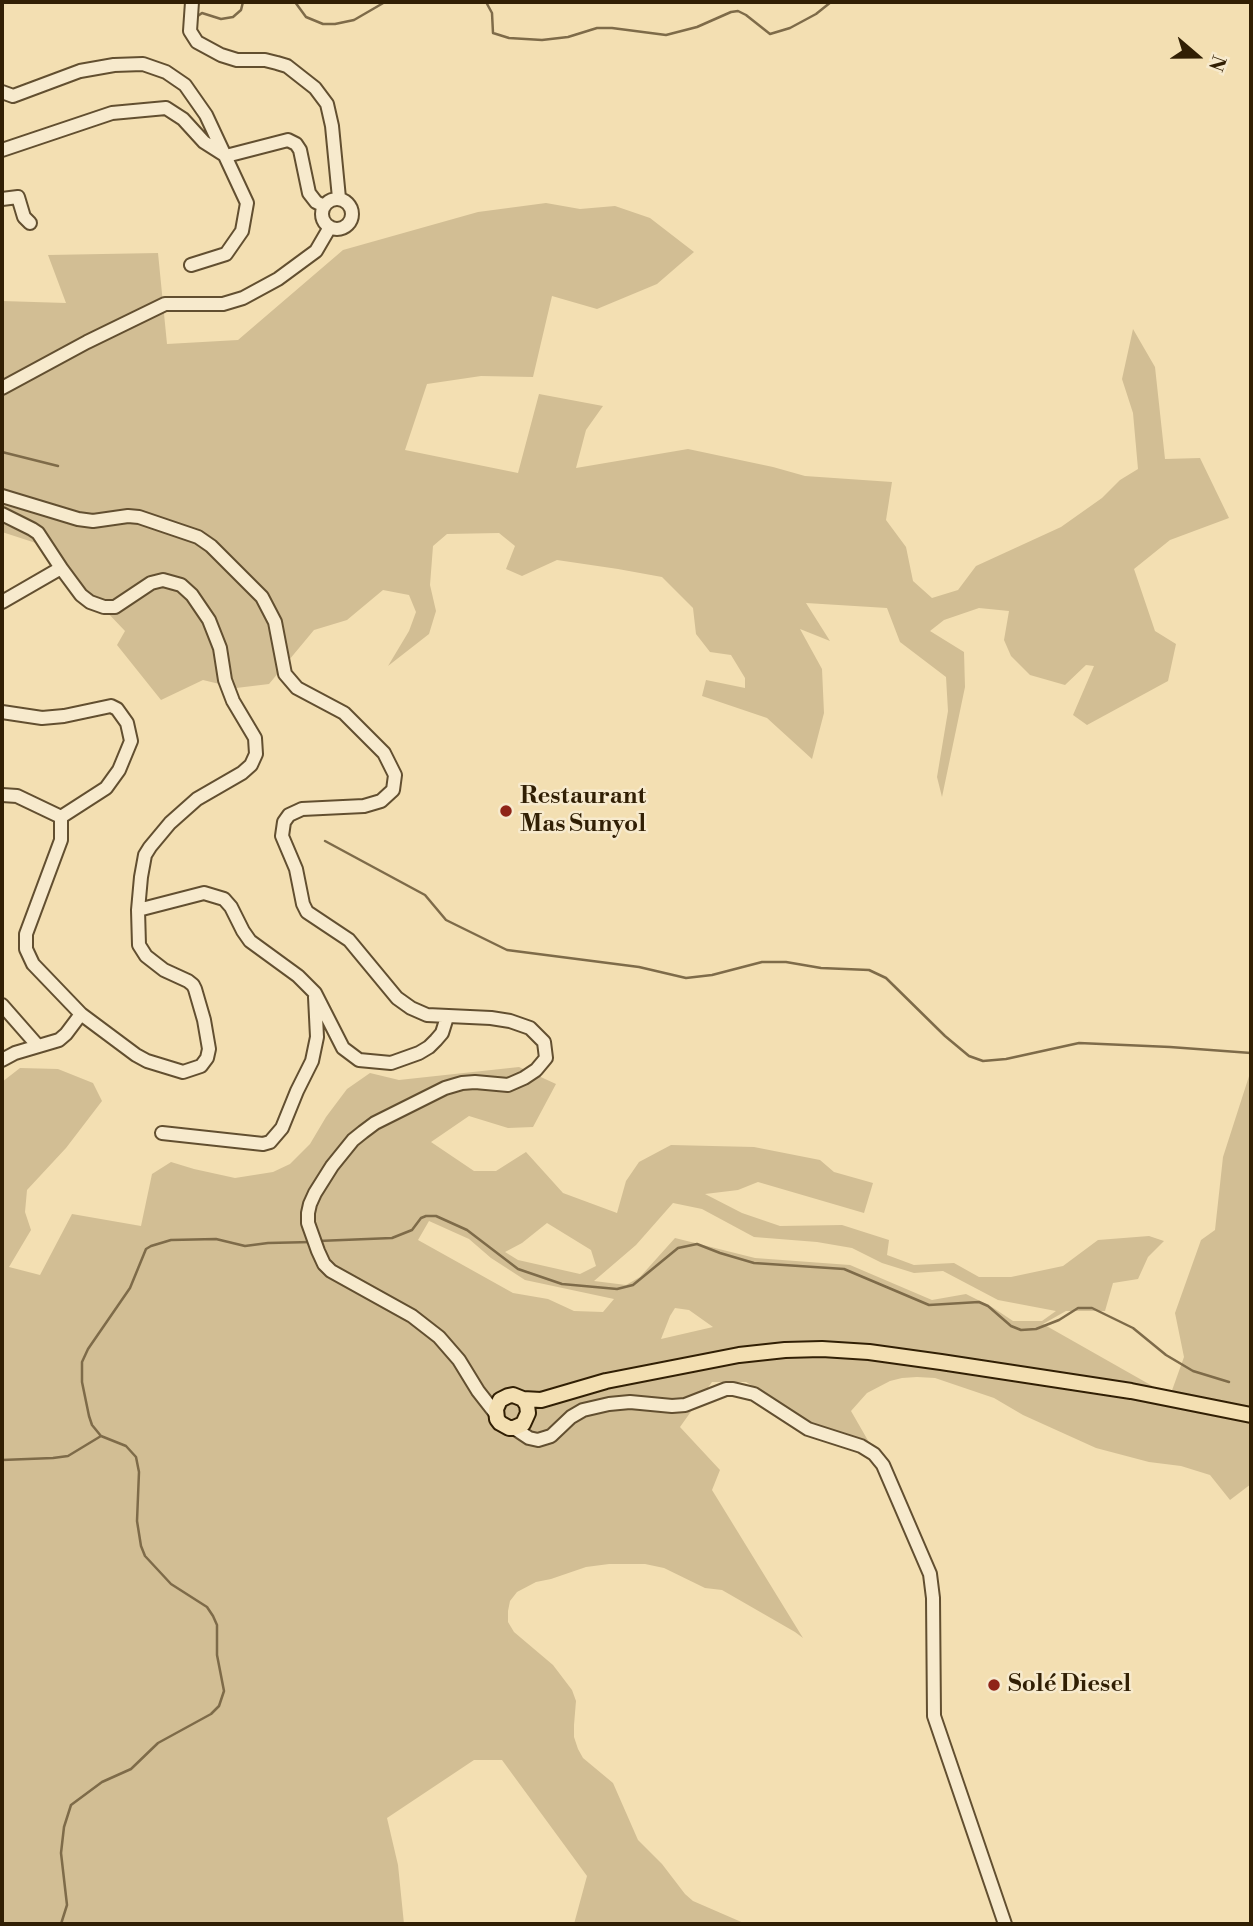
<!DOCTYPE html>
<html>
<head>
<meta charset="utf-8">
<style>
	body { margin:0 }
	#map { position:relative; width:1253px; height:1926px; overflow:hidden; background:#f3dfb2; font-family:"Libre Bodoni",serif }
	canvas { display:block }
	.frame { position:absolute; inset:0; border:4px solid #311f04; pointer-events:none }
	.north { position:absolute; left:1162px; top:21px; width:70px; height:70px; -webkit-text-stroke:5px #f7eacd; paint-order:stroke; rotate:110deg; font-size:19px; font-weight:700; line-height:28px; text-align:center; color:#311f04 }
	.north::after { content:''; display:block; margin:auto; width:24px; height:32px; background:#311f04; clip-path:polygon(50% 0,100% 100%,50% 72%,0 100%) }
</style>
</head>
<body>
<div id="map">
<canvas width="1253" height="1926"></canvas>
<div class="frame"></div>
<div class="north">N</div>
</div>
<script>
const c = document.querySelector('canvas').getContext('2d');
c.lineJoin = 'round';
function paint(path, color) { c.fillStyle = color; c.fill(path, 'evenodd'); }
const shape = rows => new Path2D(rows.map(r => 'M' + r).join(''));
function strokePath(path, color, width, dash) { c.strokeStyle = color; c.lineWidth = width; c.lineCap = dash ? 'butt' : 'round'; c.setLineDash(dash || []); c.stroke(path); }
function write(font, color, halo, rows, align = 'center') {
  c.font = font + ' "Libre Bodoni",serif'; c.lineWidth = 5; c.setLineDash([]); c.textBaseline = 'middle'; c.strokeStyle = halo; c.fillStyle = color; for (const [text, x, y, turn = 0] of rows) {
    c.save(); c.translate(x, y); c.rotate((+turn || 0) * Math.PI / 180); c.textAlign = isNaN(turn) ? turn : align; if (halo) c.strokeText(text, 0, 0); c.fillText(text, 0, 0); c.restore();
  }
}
paint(shape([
	[546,203,580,209,615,206,650,218,694,252,657,284,597,309,552,296,533,377,481,376,427,384,405,450,518,473,539,394,603,406,586,430,576,468,688,449,773,467,805,476,892,482,886,520,906,547,913,581,932,598,958,590,976,566,1061,527,1102,498,1120,480,1138,469,1133,413,1122,379,1133,329,1155,367,1165,459,1200,458,1229,518,1170,540,1134,569,1155,631,1176,644,1168,681,1087,725,1073,715,1094,666,1086,665,1065,685,1030,675,1011,656,1004,640,1009,611,979,608,944,620,930,631,964,652,965,687,942,797,937,777,948,711,946,677,900,642,887,608,806,603,830,641,800,629,822,669,824,713,812,759,767,718,702,696,706,680,745,688,745,678,731,655,710,652,696,634,693,608,662,577,618,569,557,560,522,576,506,569,515,546,499,533,447,534,433,546,430,585,436,611,429,634,388,666,409,631,416,612,409,595,383,590,347,620,314,630,269,684,236,688,203,680,161,700,117,645,125,631,62,565,39,544,2,532,2,301,66,303,48,255,158,253,167,344,238,340,343,250,478,212],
	[519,1067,556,1084,533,1127,508,1128,469,1116,431,1142,474,1171,496,1171,526,1152,563,1193,617,1213,626,1181,639,1162,671,1145,754,1147,820,1160,834,1172,873,1183,864,1213,758,1182,738,1190,705,1194,742,1213,780,1226,842,1225,889,1240,887,1255,914,1265,954,1263,979,1277,1011,1277,1063,1266,1098,1240,1149,1236,1164,1241,1148,1257,1138,1279,1113,1283,1105,1311,1066,1311,1043,1324,1170,1396,1184,1357,1175,1313,1201,1240,1215,1230,1223,1157,1251,1070,1251,1484,1230,1500,1210,1475,1181,1466,1149,1462,1096,1448,1023,1415,994,1398,935,1378,917,1377,902,1378,890,1381,867,1393,851,1411,870,1444,807,1423,778,1401,746,1382,712,1382,680,1427,720,1470,712,1490,803,1638,795,1632,722,1590,705,1588,664,1568,645,1564,609,1564,586,1567,551,1579,536,1582,517,1592,510,1601,508,1611,508,1622,514,1632,553,1665,572,1690,576,1701,574,1725,574,1737,578,1749,583,1758,613,1783,638,1840,662,1864,685,1894,693,1901,746,1924,574,1924,587,1876,502,1760,474,1760,387,1818,398,1865,404,1924,2,1924,2,1082,20,1068,58,1069,93,1083,102,1101,66,1148,27,1190,25,1212,31,1230,9,1267,40,1275,72,1214,141,1226,152,1174,171,1162,194,1169,235,1178,273,1172,290,1164,310,1144,326,1117,347,1089,370,1073,399,1080],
	[673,1203,702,1209,754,1237,817,1242,852,1248,882,1263,914,1273,943,1271,998,1300,1056,1311,1042,1321,1013,1321,992,1307,966,1294,932,1300,850,1265,755,1258,675,1238,640,1277,626,1285,594,1281,636,1245],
	[429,1221,469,1239,491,1258,525,1280,614,1299,603,1312,574,1311,548,1299,513,1293,418,1240],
	[547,1223,591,1250,596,1266,580,1274,518,1260,505,1252,522,1243],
	[675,1308,689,1310,713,1327,661,1339,670,1316]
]), '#d2be94');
strokePath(shape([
	[295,2,306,17,323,24,335,24,354,20,385,2],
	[486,2,492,13,493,33,509,38,542,40,568,37,597,28,612,28,666,35,697,27,731,12,738,11,746,15,770,34,790,28,816,14,831,2],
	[195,18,202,13,221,19,233,17,241,10,243,2],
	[2,452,58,466],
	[325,841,425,895,446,920,507,950,639,967,686,978,712,975,762,962,786,962,821,968,869,970,886,978,945,1036,969,1056,983,1061,1006,1059,1079,1043,1170,1047,1251,1053],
	[318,1241,392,1238,412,1230,421,1218,426,1216,436,1216,467,1230,518,1269,562,1284,617,1289,633,1285,678,1248,697,1244,720,1253,754,1263,844,1269,929,1305,979,1302,988,1306,1011,1326,1021,1330,1036,1329,1059,1320,1078,1308,1092,1308,1133,1328,1166,1355,1193,1371,1229,1382],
	[2,1460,53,1458,68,1456,101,1436,92,1425,89,1416,82,1382,82,1362,88,1349,130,1288,146,1249,151,1246,171,1240,216,1239,245,1246,268,1243,312,1242],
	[61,1924,67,1905,61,1853,64,1827,71,1805,102,1782,131,1769,158,1743,211,1714,219,1706,224,1691,217,1655,217,1625,213,1616,207,1607,171,1584,145,1556,141,1546,137,1521,139,1472,136,1457,126,1446,101,1436]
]), '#7e6b49', 2.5);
const minor = shape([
	[192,2,190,31,197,42,221,55,237,60,265,60,277,63,287,66,315,88,327,104,332,126,339,198],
	[2,92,13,96,80,71,114,65,143,64,166,72,185,85,206,115,247,203,242,231,226,254,191,265],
	[2,150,112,113,166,108,183,119,204,142,226,156,288,140,296,144,300,150,309,193,316,202,324,206],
	'322 214a15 15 0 1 1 30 0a15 15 0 1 1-30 0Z',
	[2,199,18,197,24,217,30,223],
	[2,388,87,342,165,304,223,304,243,298,278,279,316,251,330,227],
	[2,496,78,519,93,521,128,516,139,517,198,537,211,546,262,597,275,622,285,674,297,688,344,713,384,753,395,775,393,790,381,801,364,806,302,809,289,815,284,822,282,836,296,869,303,904,307,912,349,940,397,998,411,1008,427,1015,491,1018,510,1021,530,1028,544,1042,546,1058,536,1070,524,1078,508,1085,475,1082,462,1083,445,1088,375,1123,363,1132,353,1140,332,1166,315,1193,310,1204,308,1213,308,1223,318,1251,324,1264,331,1271,412,1316,439,1337,459,1360,478,1391,496,1414],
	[2,514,32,529,38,533,61,568,2,602],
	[61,568,81,595,90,602,104,607,115,607,151,583,163,580,181,585,192,595,209,620,220,648,225,680,233,701,255,738,256,754,251,765,242,773,197,799,170,823,150,847,145,855,141,877,138,910],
	[2,712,42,718,64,716,111,706,117,709,127,723,131,741,119,770,106,788,61,817,17,796,2,795],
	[61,817,61,840,26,934,26,949,33,964,81,1014],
	[2,1005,38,1046],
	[2,1060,15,1053,59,1040,66,1034,81,1014,136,1055,147,1061,183,1072,201,1066,207,1058,209,1049,204,1020,195,989,193,985,188,981,164,970,146,956,139,945,138,910,204,893,224,899,231,907,243,931,250,941,298,976,315,993,343,1048,359,1060,391,1063,419,1053,429,1047,436,1040,442,1033,447,1017],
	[162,1133,263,1144,270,1142,282,1128,297,1091,312,1061,317,1037,315,997],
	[514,1428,529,1438,538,1440,551,1436,571,1417,583,1410,609,1404,630,1402,672,1406,685,1405,726,1389,733,1389,754,1394,808,1429,861,1446,874,1454,883,1465,930,1574,933,1598,934,1716,1005,1924]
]);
const major = shape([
	[523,1399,527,1405,528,1413,523,1424,514,1428,509,1428,500,1423,497,1419,496,1409,500,1400,508,1396,513,1395,523,1399,541,1400,606,1381,739,1355,785,1350,822,1349,869,1352,941,1362,1131,1391,1251,1415]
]);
strokePath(minor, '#624f30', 16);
strokePath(major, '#311f04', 18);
strokePath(minor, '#f7eacd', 12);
strokePath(major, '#f3dfb2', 14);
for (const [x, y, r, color] of [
	[506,811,7,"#8f2418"],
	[994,1685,7,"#8f2418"]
]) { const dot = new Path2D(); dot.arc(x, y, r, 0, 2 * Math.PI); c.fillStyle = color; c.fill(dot); strokePath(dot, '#f7eacd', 2.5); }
write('bold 24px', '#311f04', '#f7eacd', [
	["Restaurant",520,797],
	["Mas Sunyol",520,825],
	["Solé Diesel",1008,1685]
], 'left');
</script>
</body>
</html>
